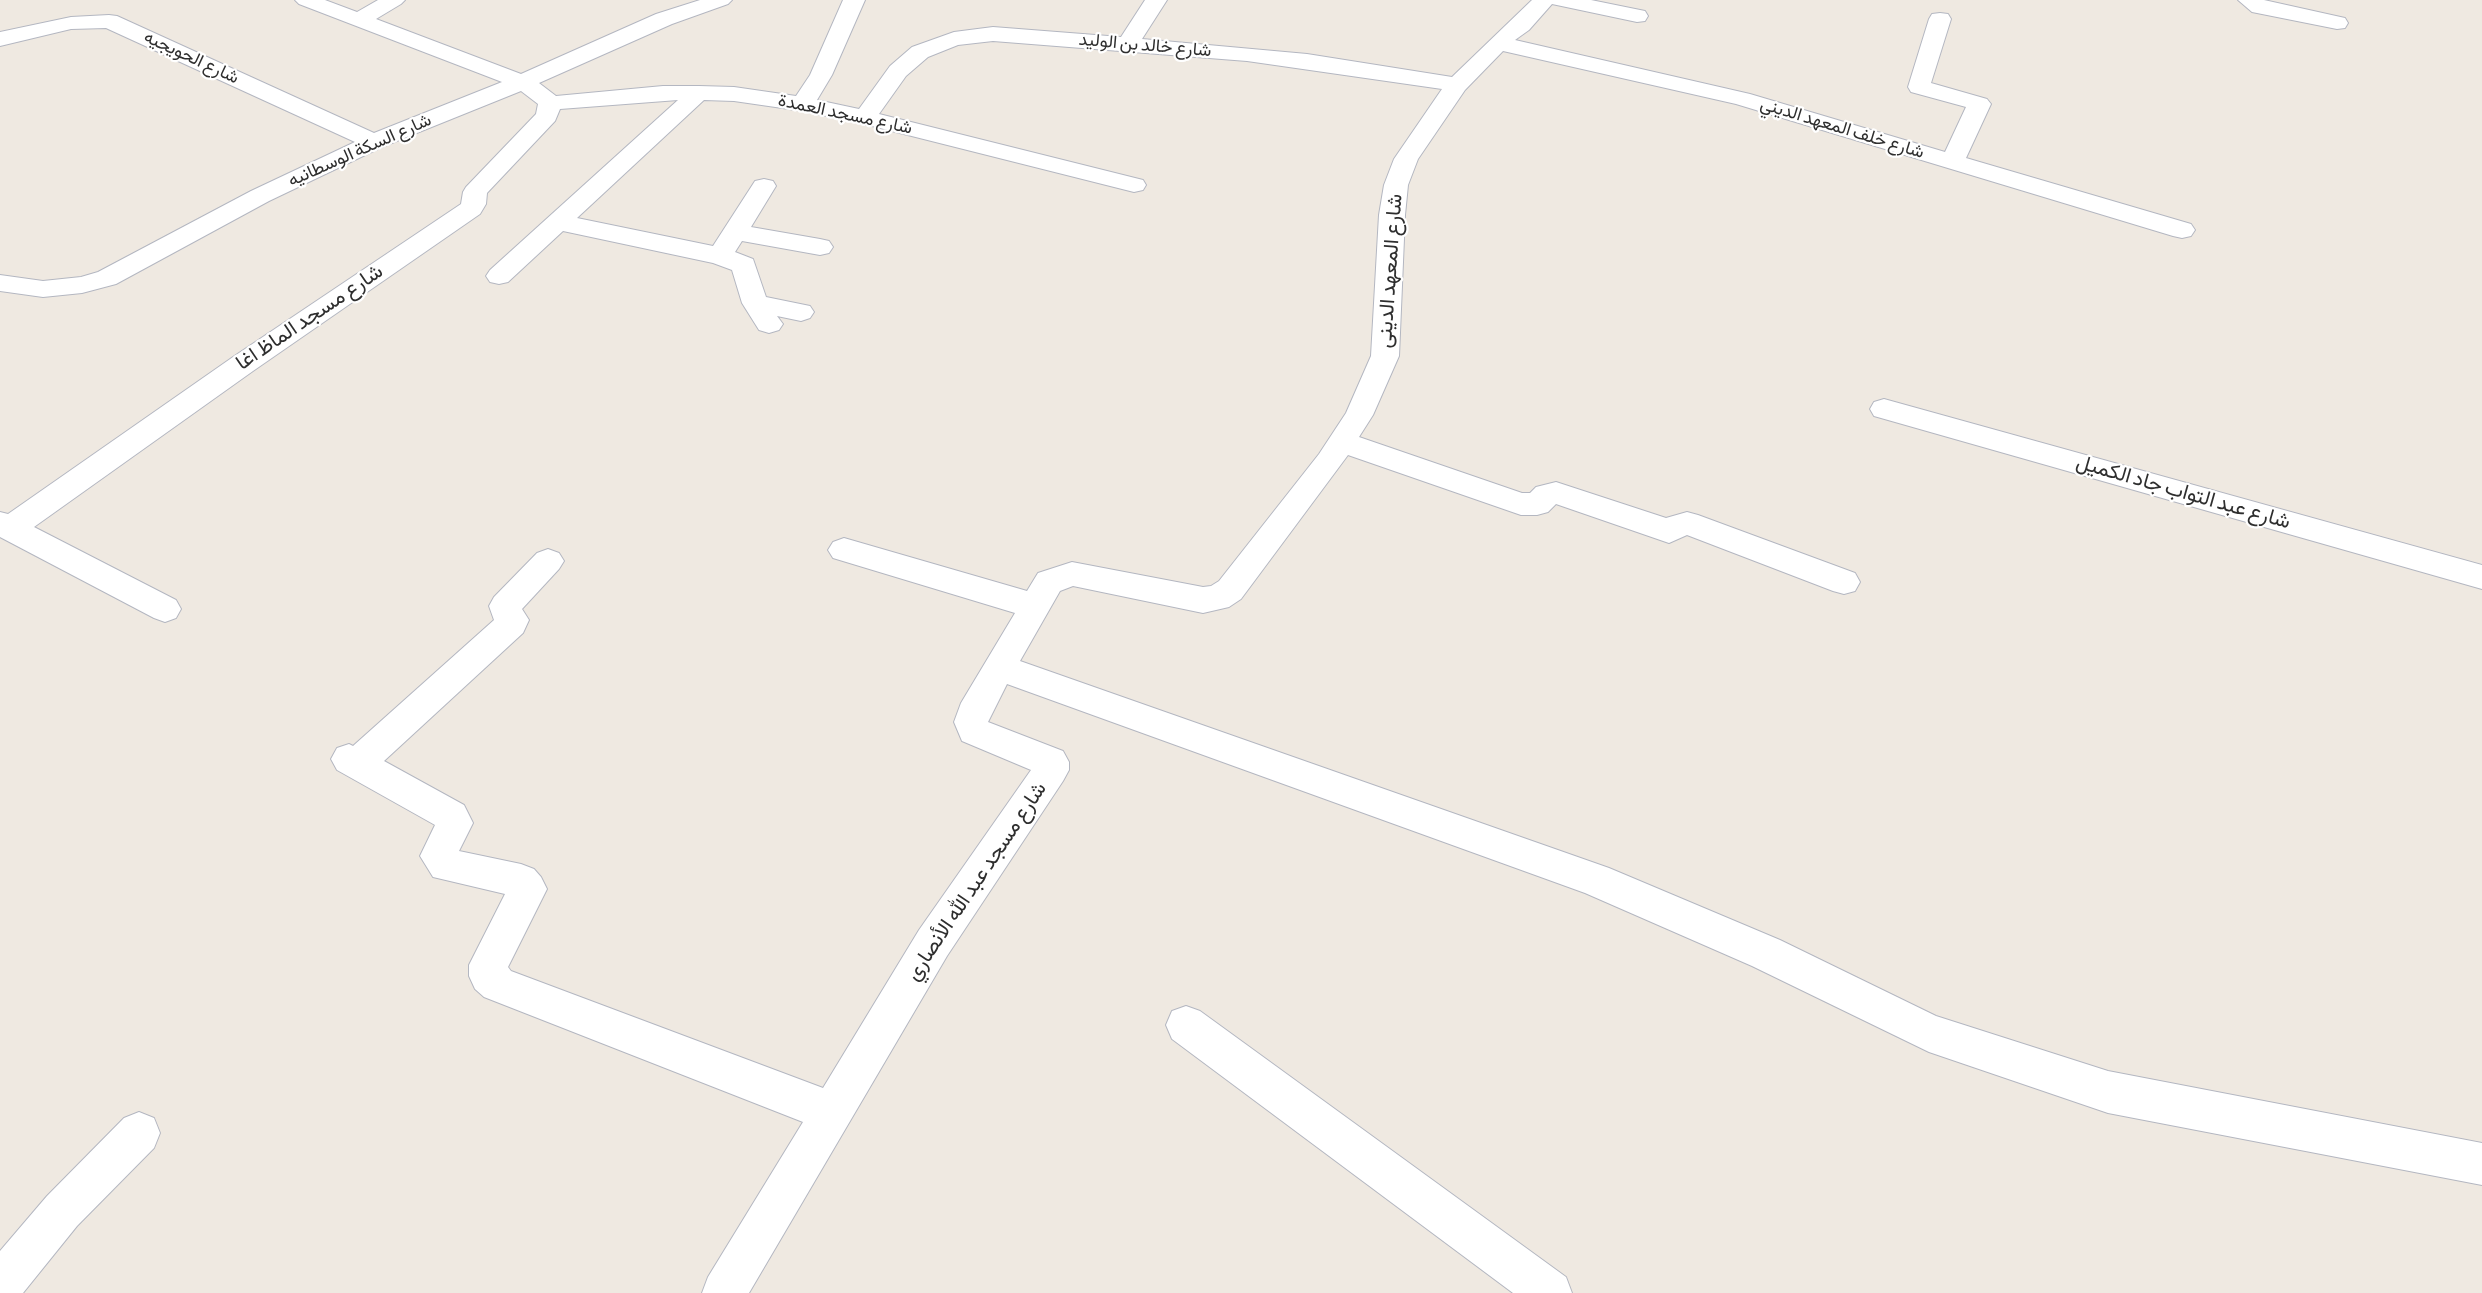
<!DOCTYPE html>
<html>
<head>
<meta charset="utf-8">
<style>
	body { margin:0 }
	canvas { display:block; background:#efe9e1 }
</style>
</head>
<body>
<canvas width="2482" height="1293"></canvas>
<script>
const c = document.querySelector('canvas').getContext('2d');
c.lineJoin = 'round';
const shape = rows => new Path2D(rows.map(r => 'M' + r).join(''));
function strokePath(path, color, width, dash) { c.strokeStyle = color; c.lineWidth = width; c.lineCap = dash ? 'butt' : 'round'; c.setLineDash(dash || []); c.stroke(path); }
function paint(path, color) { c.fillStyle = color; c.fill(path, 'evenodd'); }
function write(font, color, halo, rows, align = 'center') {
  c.font = font + ' "Sofia Sans Condensed",Vazirmatn,sans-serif'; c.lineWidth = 4.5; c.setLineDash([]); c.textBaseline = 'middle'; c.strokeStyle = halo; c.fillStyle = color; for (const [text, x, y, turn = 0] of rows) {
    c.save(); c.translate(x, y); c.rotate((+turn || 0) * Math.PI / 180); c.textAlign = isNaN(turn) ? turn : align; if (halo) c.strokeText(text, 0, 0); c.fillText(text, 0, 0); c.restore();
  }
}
const street = shape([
	[295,0,325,0,357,12,378,0,405,0,401,4,376,19,521,74,656,14,700,0,732,0,728,4,672,24,539,83,556,96,663,86,699,86,734,87,796,96,810,75,843,0,865,0,832,75,817,100,859,109,890,66,912,47,954,32,993,27,1121,37,1145,0,1167,0,1142,39,1307,54,1452,77,1532,0,1591,0,1645,11,1648,16,1645,21,1637,22,1552,4,1529,30,1515,40,1750,94,1945,152,1966,107,1911,92,1908,87,1929,19,1932,14,1940,13,1948,14,1951,19,1931,83,1987,99,1991,104,1966,158,2191,224,2195,230,2191,236,2182,238,2173,236,1736,104,1503,51,1465,90,1418,159,1408,185,1405,215,1399,356,1373,415,1359,437,1522,493,1530,493,1536,487,1556,482,1666,518,1687,512,1698,515,1855,573,1860,582,1855,591,1844,594,1833,591,1687,535,1669,543,1556,504,1548,512,1537,515,1521,515,1348,455,1241,599,1229,607,1203,613,1073,586,1060,591,1020,661,1609,868,1780,940,1936,1016,2108,1071,2482,1143,2482,1185,2108,1113,1929,1052,1752,966,1585,893,1007,684,988,722,1063,751,1069,762,1069,770,1063,781,947,956,749,1293,702,1293,708,1277,803,1122,484,997,475,989,469,976,469,965,505,894,433,877,420,856,435,825,337,770,331,759,337,748,349,744,353,746,494,620,489,606,494,597,537,553,548,549,559,553,564,561,559,569,522,609,529,620,523,633,384,761,464,805,473,823,459,851,521,864,534,869,541,877,547,889,508,967,511,971,823,1088,919,930,1031,770,962,741,954,722,961,703,1015,613,833,558,828,550,833,542,844,538,1027,591,1038,573,1072,562,1203,587,1211,586,1219,581,1319,454,1346,413,1371,356,1379,215,1384,185,1394,159,1442,89,1247,61,993,41,958,45,928,57,906,76,879,114,1143,180,1146,185,1143,190,1134,192,864,124,803,111,734,101,704,100,577,218,713,246,755,181,764,179,773,181,776,186,751,227,820,239,829,241,833,247,829,253,820,255,742,241,735,252,753,259,766,297,810,306,814,312,810,318,801,321,777,316,783,324,779,330,769,333,759,330,742,303,732,270,713,263,563,231,508,282,499,284,490,282,486,276,490,270,678,100,560,109,555,121,487,193,486,204,480,214,253,371,34,527,176,600,181,609,176,618,165,622,154,618,0,537,0,512,8,514,233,357,461,204,463,192,466,187,536,114,538,104,521,91,382,147,269,201,116,284,82,293,43,297,0,291,0,275,43,281,81,277,98,272,251,191,355,142,106,28,71,29,0,46,0,32,71,17,109,15,117,16,374,133,502,82,299,4,295,0],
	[2238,0,2264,0,2345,18,2348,23,2345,28,2337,29,2252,12,2238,0],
	[1884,399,2482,565,2482,589,1874,416,1870,409,1874,402,1884,399],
	[1186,1006,1200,1011,1566,1277,1572,1293,1513,1293,1172,1039,1166,1025,1172,1011,1186,1006],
	[139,1112,154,1118,160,1133,154,1148,77,1226,23,1293,0,1293,0,1251,47,1196,124,1118,139,1112]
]);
strokePath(street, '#b4b7c1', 2);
paint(street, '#fff');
write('18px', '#2e2e2e', '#fff', [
	["شارع خالد بن الوليد",1145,46,5],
	["شارع الحويجيه",191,58,25],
	["شارع مسجد العمدة",845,115,12],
	["شارع خلف المعهد الديني",1842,129,17],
	["شارع السكة الوسطانيه",360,151,-24]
]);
write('21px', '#2e2e2e', '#fff', [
	["شارع المعهد الدينى",1391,271,-86],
	["شارع مسجد الماظ اغا",310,318,-34],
	["شارع عبد التواب جاد الكميل",2183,493,16],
	["شارع مسجد عبد الله الأنصاري",977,882,-56]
]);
</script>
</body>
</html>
